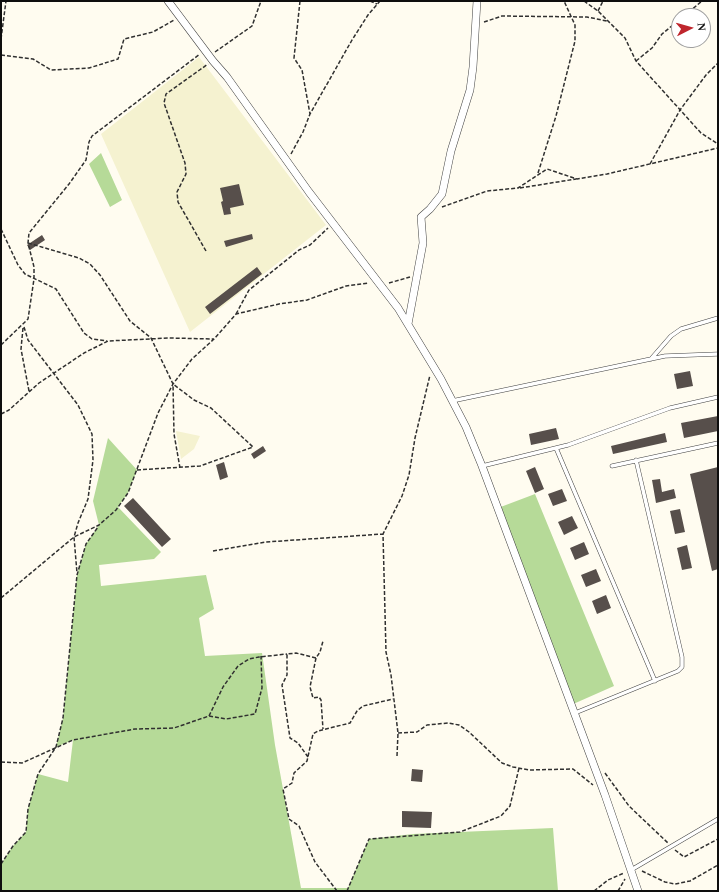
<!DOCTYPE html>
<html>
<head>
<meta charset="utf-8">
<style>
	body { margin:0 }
	#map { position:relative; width:719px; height:892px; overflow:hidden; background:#fffcf0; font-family:"Times New Roman",serif }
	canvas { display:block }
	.frame { position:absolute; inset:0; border:2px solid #0e0e0e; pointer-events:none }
	.north { position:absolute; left:671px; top:8px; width:40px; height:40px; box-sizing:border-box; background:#fff; border:1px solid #9f9f9f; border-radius:50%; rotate:84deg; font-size:11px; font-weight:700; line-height:16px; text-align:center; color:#0e0e0e }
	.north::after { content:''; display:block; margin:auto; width:14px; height:18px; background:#bf262d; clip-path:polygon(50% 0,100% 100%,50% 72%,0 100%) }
</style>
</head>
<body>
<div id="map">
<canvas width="719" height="892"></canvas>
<div class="frame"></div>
<div class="north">N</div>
</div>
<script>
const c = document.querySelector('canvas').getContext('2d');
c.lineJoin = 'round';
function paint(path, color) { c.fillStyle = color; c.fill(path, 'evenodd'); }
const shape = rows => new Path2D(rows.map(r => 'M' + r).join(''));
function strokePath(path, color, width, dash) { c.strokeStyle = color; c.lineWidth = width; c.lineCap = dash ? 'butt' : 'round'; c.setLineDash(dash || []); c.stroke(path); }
paint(shape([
	[199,57,326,225,190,332,101,134],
	[176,431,200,436,194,449,181,459]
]), '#f5f2d0');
paint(shape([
	[101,153,122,200,110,207,89,164],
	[108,438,137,470,128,493,118,507,161,552,154,559,99,565,101,586,206,575,214,609,199,618,205,656,262,653,275,745,301,888,348,888,369,839,413,834,553,828,558,891,1,891,1,864,13,846,26,832,28,809,38,774,68,782,73,740,56,747,63,718,77,575,86,544,99,525,93,501],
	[535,494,614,686,571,705,498,508]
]), '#b6da98');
paint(shape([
	[239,184,244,205,230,208,231,214,224,215,221,202,223,201,220,188],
	[252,234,253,239,226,247,224,241],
	[42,235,45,240,30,250,27,245],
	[257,267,262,274,210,314,205,307],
	[690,371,693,386,677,389,674,374],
	[718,416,718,431,684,438,681,423],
	[556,428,559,439,531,445,529,434],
	[665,433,667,442,613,454,611,446],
	[263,446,266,451,254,459,251,454],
	[224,462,228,477,220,480,216,465],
	[535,467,544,489,535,493,526,471],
	[718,467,718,569,712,571,690,474],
	[660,479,662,492,674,489,676,498,656,503,652,480],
	[562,489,567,501,553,506,548,494],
	[133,498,171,539,162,547,124,506],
	[680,509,685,532,675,534,670,511],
	[572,516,578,528,564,535,558,522],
	[584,542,589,554,575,560,570,548],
	[687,545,692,568,682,570,677,548],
	[596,569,601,581,586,587,581,575],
	[606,595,611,608,597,614,592,601],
	[412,769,423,770,422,782,411,781],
	[402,811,432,812,431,828,402,827]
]), '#574f4b');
const service = shape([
	[651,359,671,336,681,329,718,318],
	[452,401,665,356,718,354],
	[556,448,655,681],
	[482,466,568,445,670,408,718,397],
	[612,466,718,443],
	[575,713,678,671,682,667,682,657,636,460],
	[631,870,718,819]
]);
const minor = shape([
	[168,1,213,61,227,77,309,192,398,308,441,379,466,427,482,466,605,795,638,891],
	[408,324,423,243,421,217,430,209,442,194,451,151,470,90,473,67,477,1]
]);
strokePath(service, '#414141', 4.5);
strokePath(minor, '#414141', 8);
strokePath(shape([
	[300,1,294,58,302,70,310,114],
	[370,1,377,4],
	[584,1,598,11,625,38,636,61,701,133,718,144],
	[598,11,603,1],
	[684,16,702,1],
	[484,22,502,16,587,17,607,21],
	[1,39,6,1],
	[215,52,252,26,261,1],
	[1,55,33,59,51,70,89,68,118,59,124,39,153,32,174,20],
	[636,61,652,48,662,34,679,20],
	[291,154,303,132,310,114,352,40,368,15,380,1],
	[650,164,680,110,706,75,718,63],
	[538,173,556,116,575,41,575,25,564,1],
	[520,188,576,179],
	[442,207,487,191,518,188,547,169,577,179,607,174,718,148],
	[1,229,18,265,25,274,56,289,84,333,92,339,107,341],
	[28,243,79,258,90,264,100,275,130,321,151,338,173,384,174,434,180,468],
	[206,251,178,202,177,192,186,174,185,163,164,103,166,94,208,64],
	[389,283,410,277],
	[236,314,249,290,299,250,310,245,328,228],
	[24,327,28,340,78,405,92,434,93,460,88,499,78,523,74,537,77,573],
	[23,328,21,349,29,391],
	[1,345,28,319,34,279,34,267,28,243,29,233,69,184,86,160,89,142,92,136,200,54],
	[1,414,9,410,39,383,84,353,108,341,169,338,214,339],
	[137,470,200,466,253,447,211,408,194,400,173,384],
	[213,551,266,542,383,534],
	[1,598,74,537,99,525,116,510,128,493,158,413,173,384,192,359,214,339,236,314,279,304,307,300,346,286,369,283],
	[316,658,310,687,313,698,319,697,321,700,323,729],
	[209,716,223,687,238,666,249,659,259,657,287,654],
	[398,733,417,732,427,725,448,723,459,725,469,732,502,763,513,767,529,770,573,769,593,785],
	[397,756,398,733,391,675,386,652,383,534,402,496,409,475,415,438,430,375],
	[308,757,298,743,290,738,282,685,287,675,287,654,296,653,316,658,320,652,323,641],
	[1,762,22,763,73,740,135,729,174,728,209,716,226,719,255,714,262,688,261,656],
	[605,773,629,806,668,843],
	[675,850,684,857,718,839],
	[1,864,13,846,26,832,28,809,38,774,56,747,63,718,77,575,86,544,98,527],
	[642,871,665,882,675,884,690,881,718,865],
	[337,891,315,862,299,826,289,819,283,789,292,783,294,773,307,761,313,734,318,731,350,723,357,711,363,706,393,699],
	[347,891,369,839,460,832,501,816,510,806,519,768],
	[594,891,608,880,624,873],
	[618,891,625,879]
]), '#303030', 1.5, [4, 2]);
strokePath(service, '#fff', 3.5);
strokePath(minor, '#fff', 7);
</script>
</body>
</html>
